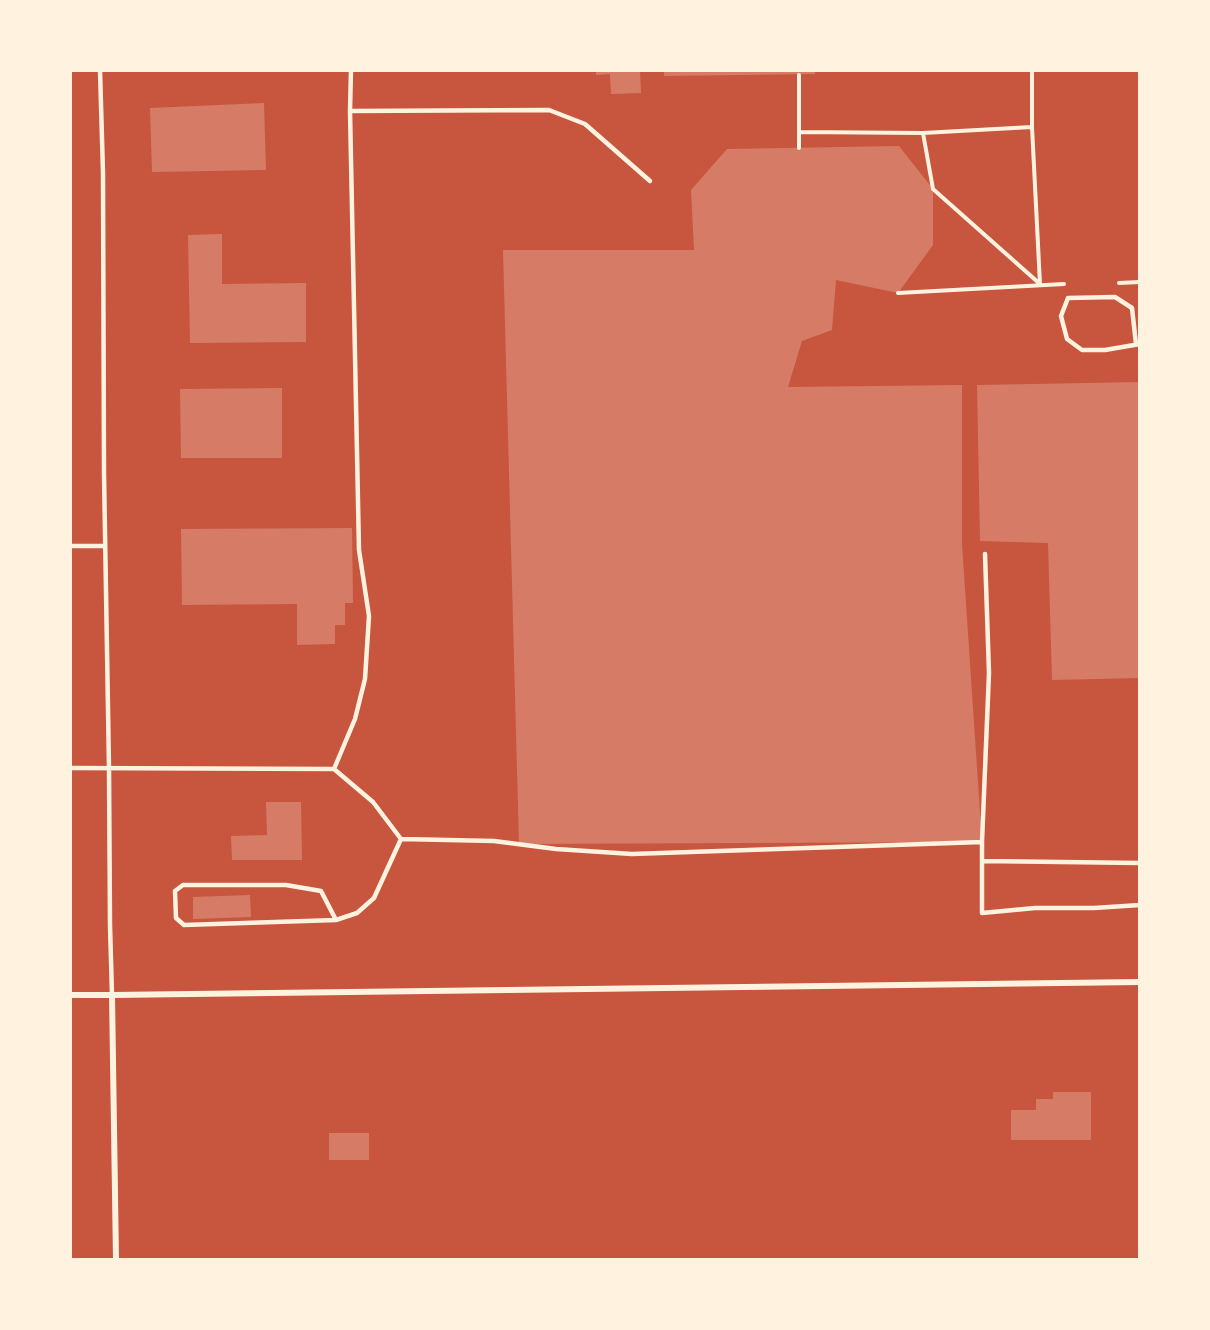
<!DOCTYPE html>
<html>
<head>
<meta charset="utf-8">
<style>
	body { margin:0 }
	#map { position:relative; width:1210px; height:1330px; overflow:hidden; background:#c8553d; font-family:Commissioner,sans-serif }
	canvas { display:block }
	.frame { position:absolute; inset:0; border:72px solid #fff3e0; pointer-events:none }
</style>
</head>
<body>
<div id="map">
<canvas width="1210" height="1330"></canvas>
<div class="frame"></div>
</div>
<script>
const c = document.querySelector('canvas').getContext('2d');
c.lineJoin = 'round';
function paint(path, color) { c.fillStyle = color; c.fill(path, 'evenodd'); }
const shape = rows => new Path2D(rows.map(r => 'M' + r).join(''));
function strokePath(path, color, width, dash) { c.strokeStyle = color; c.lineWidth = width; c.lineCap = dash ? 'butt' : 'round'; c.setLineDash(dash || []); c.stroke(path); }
paint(shape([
	[596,70,640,70,641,93,611,94,610,74,596,75],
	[664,70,815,70,815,74,664,76],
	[264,103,266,170,152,172,150,108],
	[899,146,933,189,933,245,898,293,836,280,832,330,802,341,788,387,962,385,962,544,982,842,519,844,503,250,694,250,691,190,727,149],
	[222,234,222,284,306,283,306,342,190,343,188,235],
	[1140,382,1140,678,1052,680,1048,543,980,541,977,385],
	[282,388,282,458,181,458,180,389],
	[352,528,353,603,345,603,345,625,335,625,335,644,297,645,297,604,182,605,181,529],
	[266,802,301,802,302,860,232,860,231,836,267,835],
	[250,895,251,917,193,919,193,897],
	[1053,1092,1091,1092,1091,1140,1011,1140,1011,1110,1036,1110,1036,1099,1053,1099],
	[329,1133,369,1133,369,1160,329,1160]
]), '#d67c66');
strokePath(shape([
	[1032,70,1032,127,923,133,933,189,1040,284],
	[799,75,799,132],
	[1032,127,1040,284],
	[799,148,799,132,923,133],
	[1119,283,1140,282],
	[898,293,1064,284]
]), '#fff3e0', 4);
strokePath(shape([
	[100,70,103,173,104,473,109,768,110,925,112,995],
	[350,111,549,110,585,124,650,181],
	[1136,344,1132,308,1115,297,1068,298,1061,316,1067,339,1082,350,1105,350,1140,344],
	[70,546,105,546],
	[70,768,334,769,373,802,401,839,494,841,556,849,632,854,982,842,982,913,1035,908,1094,908,1140,905],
	[334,769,355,719,365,679,369,616,359,550,350,111,351,70],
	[982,842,989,673,985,554],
	[982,861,1140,863],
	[336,920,321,891,286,885,183,885,175,891,176,918,184,925,336,920,357,913,374,898,401,839]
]), '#fff3e0', 4.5);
strokePath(shape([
	[70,995,112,995,116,1260],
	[112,995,1140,982]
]), '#fff3e0', 6);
</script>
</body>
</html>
